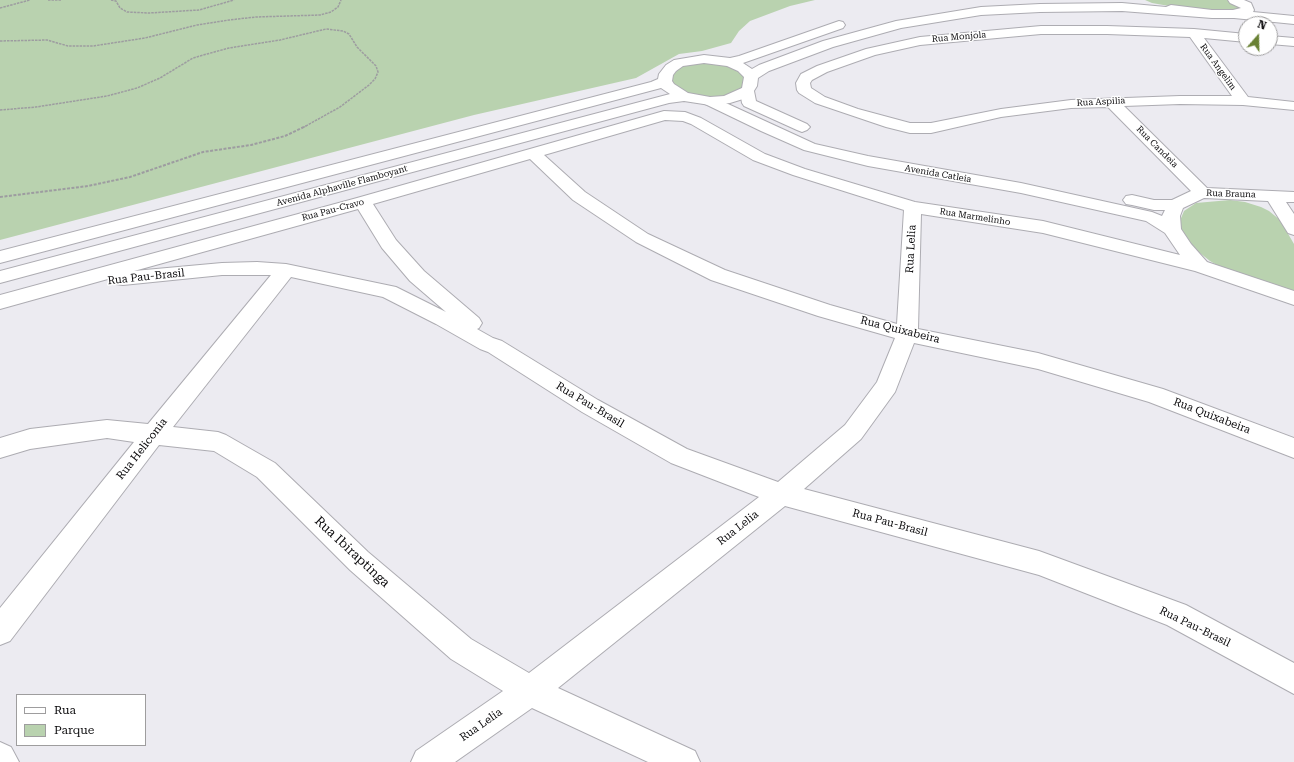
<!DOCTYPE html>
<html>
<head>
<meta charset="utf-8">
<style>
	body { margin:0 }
	#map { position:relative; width:1294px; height:762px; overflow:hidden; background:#ecebf1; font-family:"Roboto Serif",serif }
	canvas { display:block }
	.legend { position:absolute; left:16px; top:694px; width:130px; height:52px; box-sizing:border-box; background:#fff; border:1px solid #9e9d9e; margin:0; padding:5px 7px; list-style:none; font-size:12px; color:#0c0b0d }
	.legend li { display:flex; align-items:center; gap:8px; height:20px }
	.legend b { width:20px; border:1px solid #9e9d9e }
	.north { position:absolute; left:1238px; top:16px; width:40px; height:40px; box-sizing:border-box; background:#fff; border:1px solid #9e9d9e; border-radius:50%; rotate:20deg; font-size:11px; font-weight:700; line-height:16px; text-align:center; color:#0c0b0d }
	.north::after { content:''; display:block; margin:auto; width:14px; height:18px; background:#698134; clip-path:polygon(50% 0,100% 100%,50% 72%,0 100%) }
</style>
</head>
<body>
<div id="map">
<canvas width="1294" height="762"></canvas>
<ul class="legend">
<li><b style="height:5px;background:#fff"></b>Rua</li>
<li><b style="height:11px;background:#b9d2af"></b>Parque</li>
</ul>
<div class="north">N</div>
</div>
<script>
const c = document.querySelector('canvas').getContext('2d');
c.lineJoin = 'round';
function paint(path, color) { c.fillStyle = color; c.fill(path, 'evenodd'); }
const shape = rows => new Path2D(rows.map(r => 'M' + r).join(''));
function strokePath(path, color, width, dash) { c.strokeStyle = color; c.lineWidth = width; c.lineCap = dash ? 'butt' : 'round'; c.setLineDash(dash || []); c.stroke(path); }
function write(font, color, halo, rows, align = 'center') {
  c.font = font + ' "Roboto Serif",serif'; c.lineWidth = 3; c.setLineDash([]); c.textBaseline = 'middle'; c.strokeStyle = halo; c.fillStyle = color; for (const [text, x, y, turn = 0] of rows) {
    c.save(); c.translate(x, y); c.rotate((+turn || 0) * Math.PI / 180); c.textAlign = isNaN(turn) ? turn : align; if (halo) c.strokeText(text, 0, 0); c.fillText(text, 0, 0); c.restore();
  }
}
paint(shape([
	[0,0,815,0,790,6,750,21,739,31,731,43,702,51,679,54,636,78,474,115,0,240],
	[1145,0,1227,0,1241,6,1242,9,1230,11,1186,9,1152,3],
	[710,61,737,69,746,78,743,89,728,96,706,98,686,94,672,85,671,75,681,66],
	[1230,200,1245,202,1261,207,1269,211,1280,220,1294,244,1294,291,1222,268,1210,261,1190,245,1181,230,1179,223,1184,211,1196,203]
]), '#b9d2af');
const minor = shape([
	[1041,26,1107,26,1194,29,1246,34,1246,42,1204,38,1248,97,1294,102,1294,110,1243,105,1180,104,1124,106,1207,188,1294,192,1294,202,1286,202,1294,214,1294,235,1288,233,1268,201,1204,198,1183,208,1180,216,1181,229,1191,244,1207,262,1294,291,1294,305,1195,271,1043,233,921,214,918,329,1038,353,1163,389,1294,438,1294,458,1149,402,1038,369,914,343,895,392,861,439,804,489,1039,551,1186,605,1294,663,1294,694,1167,625,1039,575,785,506,558,688,695,751,700,762,648,762,532,708,455,762,411,762,416,751,503,691,451,659,350,570,257,477,214,451,159,445,10,641,0,645,0,608,134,442,107,438,30,449,0,458,0,438,30,429,107,420,148,424,271,275,222,275,123,285,116,284,113,279,115,277,0,309,0,295,357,198,664,111,685,112,701,118,765,154,805,169,915,202,1043,221,1180,255,1165,233,1146,221,1021,193,868,166,804,150,761,131,705,104,703,101,705,98,710,97,715,98,815,144,868,156,1021,183,1152,212,1162,216,1165,210,1154,210,1132,205,1126,204,1123,200,1126,196,1132,195,1154,200,1172,200,1191,191,1108,107,1071,108,1001,117,931,133,910,133,886,127,815,103,799,93,797,90,796,83,801,74,817,66,866,49,920,37,1041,26],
	[1041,34,1107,34,1190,37,1232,96,1180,96,1071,100,1001,109,931,123,910,123,858,109,825,97,811,88,810,83,812,80,827,72,875,55,920,45,1041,34],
	[665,120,683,121,691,124,753,160,793,175,904,210,897,324,830,305,725,270,648,234,585,192,544,155,665,120],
	[530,159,573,200,636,242,711,280,818,316,895,338,877,382,845,425,778,482,687,449,598,400,502,341,493,338,477,329,479,328,482,323,479,318,424,271,396,240,373,204,530,159],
	[358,209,382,248,410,281,446,312,396,287,286,264,257,262,222,263,134,271,358,209],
	[291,277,383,297,436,324,480,349,488,352,582,412,671,463,759,497,529,673,471,639,368,552,275,463,226,435,218,432,173,427,291,277],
	[1270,36,1294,38,1294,46,1270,44,1270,36],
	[747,87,752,88,754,91,756,101,807,124,810,127,807,130,802,132,797,130,744,106,742,103,740,91,742,88,747,87],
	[0,742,11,747,19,762,0,762,0,742]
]);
const tertiary = shape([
	[1228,0,1244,0,1251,3,1254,10,1253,12,1294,16,1294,24,1234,18,1212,18,1122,11,1040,12,981,15,901,28,833,47,769,71,758,78,757,86,752,94,743,99,730,103,710,105,684,101,669,103,0,283,0,271,670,94,661,88,0,263,0,251,651,82,658,79,659,74,666,65,674,60,704,55,730,58,739,56,839,21,843,22,845,25,843,28,743,63,752,69,759,65,823,41,896,21,981,7,1040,4,1122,3,1166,7,1171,5,1212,10,1233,10,1241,8,1230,3,1228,0],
	[704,63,727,66,738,71,744,77,742,88,724,96,710,97,688,93,674,84,672,81,673,75,676,71,683,66,704,63]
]);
strokePath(minor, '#adacb2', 2);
strokePath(tertiary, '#adacb2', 2);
strokePath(shape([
	[48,0,61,0],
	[111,0,116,1,120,8,127,12,149,13,199,10,234,0],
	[0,8,30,0],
	[0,41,47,40,68,46,93,46,145,38,197,25,229,20,256,17,320,15,331,12,338,7,341,0],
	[0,110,36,107,107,96,137,88,160,78,193,58,207,54,229,48,280,40,326,29,343,31,349,34,357,47,376,66,378,72,375,79,369,85,340,107,304,127]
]), '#9d9ca0', 1.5, [2.5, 1]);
strokePath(shape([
	[0,197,88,186,130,177,203,152,251,145,285,136,306,126]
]), '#9d9ca0', 2, [3, 1.5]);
paint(minor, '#fff');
paint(tertiary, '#fff');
write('9px', '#0c0b0d', '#fff', [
	["Rua Monjola",959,37,-5],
	["Rua Angelim",1218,67,54],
	["Rua Aspilia",1101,102,-3],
	["Rua Candeia",1157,147,45],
	["Avenida Catleia",938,174,10],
	["Avenida Alphaville Flamboyant",342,186,-15],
	["Rua Brauna",1231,194,2],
	["Rua Pau-Cravo",333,210,-15],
	["Rua Marmelinho",975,217,9]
]);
write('11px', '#0c0b0d', '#fff', [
	["Rua Lelia",911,249,-87],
	["Rua Pau-Brasil",146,277,-6],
	["Rua Quixabeira",900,330,14],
	["Rua Pau-Brasil",590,405,31],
	["Rua Quixabeira",1212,416,21],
	["Rua Heliconia",142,449,-52],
	["Rua Pau-Brasil",890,523,15],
	["Rua Lelia",738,528,-38],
	["Rua Pau-Brasil",1195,627,26],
	["Rua Lelia",481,725,-35]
]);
write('13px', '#0c0b0d', '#fff', [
	["Rua Ibiraptinga",352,552,43]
]);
</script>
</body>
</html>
